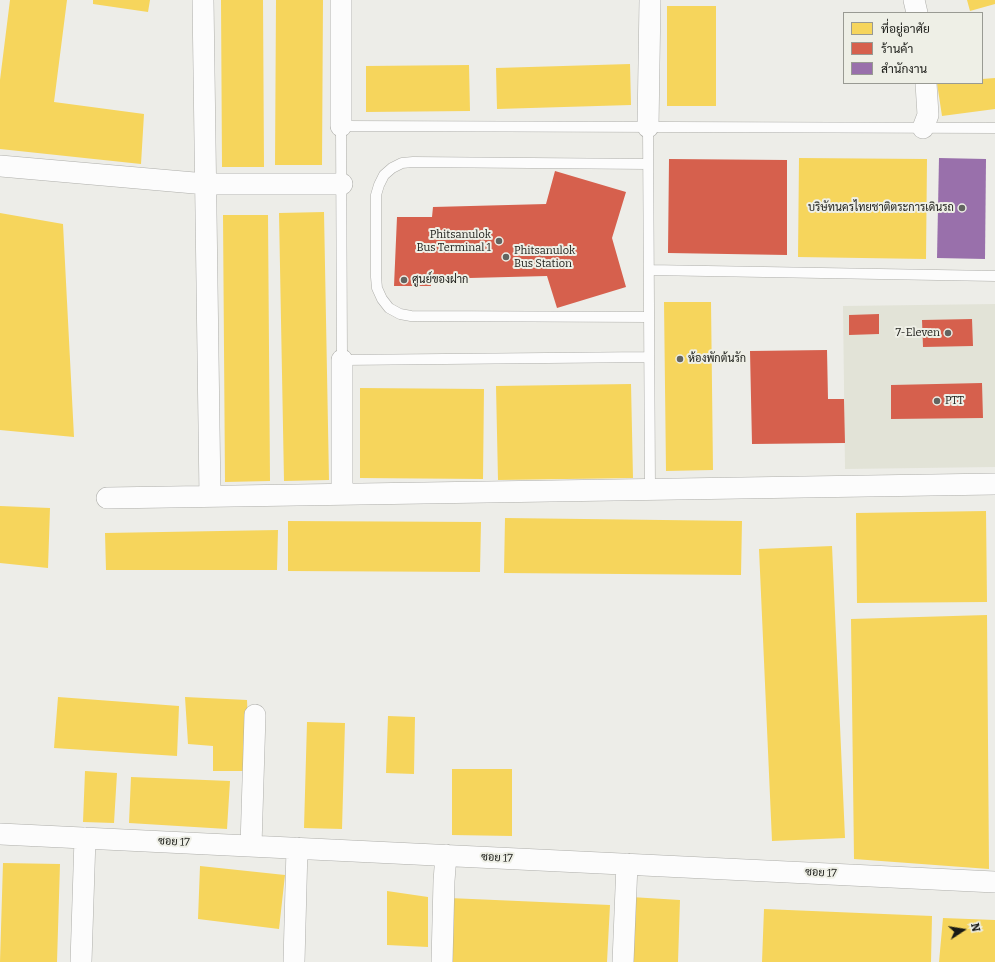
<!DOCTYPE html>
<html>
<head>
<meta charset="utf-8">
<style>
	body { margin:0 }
	#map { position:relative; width:995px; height:962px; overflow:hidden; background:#edede8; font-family:Bitter,Sarabun,serif }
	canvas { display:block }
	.legend { position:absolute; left:843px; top:12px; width:140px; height:72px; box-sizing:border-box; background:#eeefe6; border:1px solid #999a93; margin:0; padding:5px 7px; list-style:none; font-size:12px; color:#191a16 }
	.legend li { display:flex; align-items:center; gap:8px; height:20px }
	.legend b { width:20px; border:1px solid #999a93 }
	.north { position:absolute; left:943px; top:910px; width:40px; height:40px; -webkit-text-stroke:3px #eeefe6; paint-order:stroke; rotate:78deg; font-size:11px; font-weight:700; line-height:16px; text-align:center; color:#191a16 }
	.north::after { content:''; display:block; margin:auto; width:14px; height:18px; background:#191a16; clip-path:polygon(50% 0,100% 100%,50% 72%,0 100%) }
</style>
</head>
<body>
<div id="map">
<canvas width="995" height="962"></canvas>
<ul class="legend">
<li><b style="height:11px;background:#f6d55c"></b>ที่อยู่อาศัย</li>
<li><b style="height:11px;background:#d6604d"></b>ร้านค้า</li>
<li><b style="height:11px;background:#9970ab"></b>สำนักงาน</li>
</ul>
<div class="north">N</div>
</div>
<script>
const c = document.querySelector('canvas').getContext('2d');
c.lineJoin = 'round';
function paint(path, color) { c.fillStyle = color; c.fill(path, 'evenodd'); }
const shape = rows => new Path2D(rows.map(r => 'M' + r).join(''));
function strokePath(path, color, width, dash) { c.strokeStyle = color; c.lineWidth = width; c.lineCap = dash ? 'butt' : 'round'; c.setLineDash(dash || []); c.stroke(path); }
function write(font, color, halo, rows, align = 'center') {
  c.font = font + ' Bitter,Sarabun,serif'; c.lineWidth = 4; c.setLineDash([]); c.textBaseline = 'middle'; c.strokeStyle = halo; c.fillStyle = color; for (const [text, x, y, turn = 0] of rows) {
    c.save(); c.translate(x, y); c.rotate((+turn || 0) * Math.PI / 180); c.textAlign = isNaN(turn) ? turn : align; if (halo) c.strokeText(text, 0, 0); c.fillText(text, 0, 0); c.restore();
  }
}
paint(shape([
	[995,304,995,467,845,469,843,306]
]), '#e2e3d7');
paint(shape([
	[10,0,67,0,54,102,144,114,141,164,0,149,0,80],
	[93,0,150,0,148,12,93,4],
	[221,0,263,0,264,167,222,167],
	[276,0,323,0,322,165,275,165],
	[967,0,995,0,995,4,970,11],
	[667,6,716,6,716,106,667,106],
	[630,64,631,105,497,109,496,68],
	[469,65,470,111,366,112,366,66],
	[995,78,995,109,942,116,937,83,982,83,982,79],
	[799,158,927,159,926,259,798,257],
	[324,212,329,480,284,481,279,213],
	[0,213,63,224,74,437,0,430],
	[223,215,268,215,270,481,225,482],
	[664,302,711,302,713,470,666,471],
	[631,384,633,478,498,480,496,386],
	[360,388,484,389,483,479,360,478],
	[0,506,50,508,48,568,0,563],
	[986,511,987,602,857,603,856,513],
	[505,518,742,521,741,575,504,573],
	[288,521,481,522,480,572,288,571],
	[278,530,277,570,106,570,105,533],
	[832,546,845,838,772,841,759,549],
	[987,615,989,869,854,859,851,619],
	[58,697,179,706,177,756,54,748],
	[185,697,247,700,250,771,213,771,213,746,188,744],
	[388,716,415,717,414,774,386,773],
	[307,722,345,723,342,829,304,828],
	[452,769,512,769,512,836,452,835],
	[85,771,117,773,114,823,83,822],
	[131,777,230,781,227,829,129,823],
	[3,863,60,864,57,962,0,962],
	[200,866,285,875,279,929,198,919],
	[387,891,428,897,428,947,387,945],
	[631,897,680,900,678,962,629,962],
	[449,898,610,905,607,962,446,962],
	[764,909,932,916,931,962,762,962],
	[943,918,995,920,995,962,939,962]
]), '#f6d55c');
paint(shape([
	[669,159,787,160,787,255,668,253],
	[555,171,626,192,612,238,626,287,557,308,547,276,431,279,431,286,394,286,397,217,432,217,433,207,546,204],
	[879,314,879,334,849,335,849,315],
	[972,319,973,346,923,347,922,320],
	[827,350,828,399,844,399,845,443,752,444,750,351],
	[982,383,983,418,891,419,891,385]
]), '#d6604d');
paint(shape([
	[939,158,986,159,985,259,937,258]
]), '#9970ab');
const service = shape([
	[648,127,650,489],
	[648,164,413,162,402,163,392,168,384,175,379,185,376,195,376,277,377,288,382,299,389,308,400,314,411,316,649,317],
	[649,270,995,276],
	[649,357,342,360,341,126,995,128]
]);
const minor = shape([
	[203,0,210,496],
	[341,0,341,126],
	[914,0,917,13],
	[648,127,650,0],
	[923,128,928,115,926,83],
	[0,166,206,184,342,184],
	[342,360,342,494],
	[107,498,995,484],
	[0,834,995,882],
	[251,846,255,715],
	[81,962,85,838],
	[294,962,297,848],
	[442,962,444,881,446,855],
	[623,962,627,864]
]);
strokePath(service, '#aeaeaa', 11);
strokePath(minor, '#aeaeaa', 22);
strokePath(service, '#fcfcfc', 10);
strokePath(minor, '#fcfcfc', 21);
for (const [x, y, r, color] of [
	[962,208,4,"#636460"],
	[499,241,4,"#636460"],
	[506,257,4,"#636460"],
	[404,280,4,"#636460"],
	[948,333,4,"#636460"],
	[680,359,4,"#636460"],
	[937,401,4,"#636460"]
]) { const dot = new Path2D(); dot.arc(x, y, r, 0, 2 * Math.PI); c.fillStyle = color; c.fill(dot); strokePath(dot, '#eeefe6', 1.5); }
write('11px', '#191a16', '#eeefe6', [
	["บริษัทนครไทยชาติตระการเดินรถ",954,208,"right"],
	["Phitsanulok",491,235,"right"],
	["Bus Terminal 1",491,248,"right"],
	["Phitsanulok",514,251],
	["Bus Station",514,264],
	["ศูนย์ของฝาก",412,280],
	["7-Eleven",940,333,"right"],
	["ห้องพักต้นรัก",688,359],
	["PTT",945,401]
], 'left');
write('11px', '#191a16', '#eeefe6', [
	["ซอย 17",174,842,3],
	["ซอย 17",497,858,3],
	["ซอย 17",821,873,3]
]);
</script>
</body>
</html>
